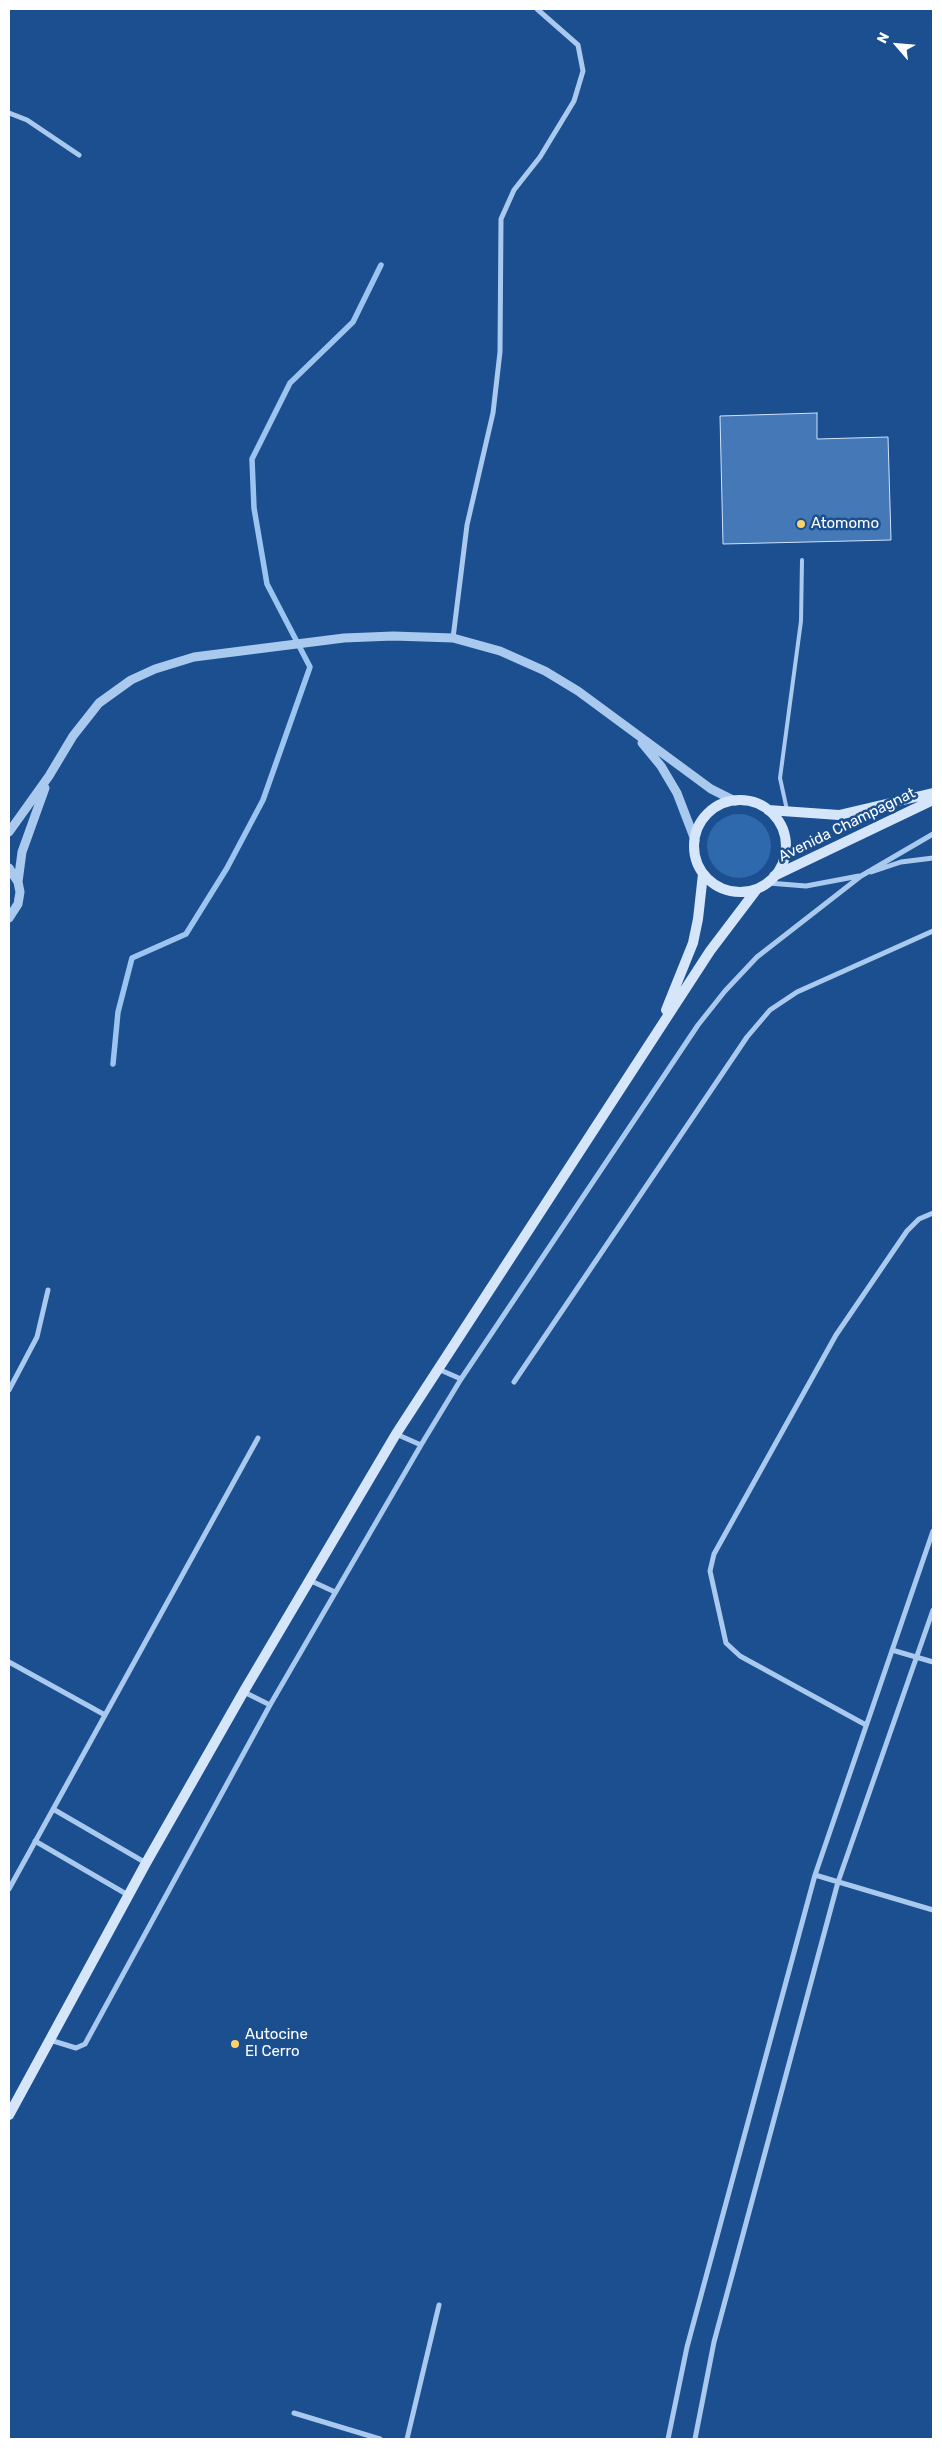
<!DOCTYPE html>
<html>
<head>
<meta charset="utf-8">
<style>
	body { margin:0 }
	#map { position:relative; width:942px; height:2448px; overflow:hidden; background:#1b4f8f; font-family:Rubik,sans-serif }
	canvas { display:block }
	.frame { position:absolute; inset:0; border:10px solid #fff; pointer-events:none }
	.north { position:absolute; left:872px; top:20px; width:50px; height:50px; -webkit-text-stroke:4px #1b4f8f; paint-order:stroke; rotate:297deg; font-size:14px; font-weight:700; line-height:20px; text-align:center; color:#fff }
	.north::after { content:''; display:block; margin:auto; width:18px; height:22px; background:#fff; clip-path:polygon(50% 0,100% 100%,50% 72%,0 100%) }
</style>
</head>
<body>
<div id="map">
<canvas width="942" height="2448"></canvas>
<div class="frame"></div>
<div class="north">N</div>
</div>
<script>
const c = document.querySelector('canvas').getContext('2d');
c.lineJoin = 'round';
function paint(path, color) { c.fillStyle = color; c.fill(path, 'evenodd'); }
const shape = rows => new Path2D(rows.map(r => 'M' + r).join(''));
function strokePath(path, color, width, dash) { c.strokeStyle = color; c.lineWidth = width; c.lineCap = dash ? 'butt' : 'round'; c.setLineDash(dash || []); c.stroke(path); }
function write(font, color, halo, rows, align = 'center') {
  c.font = font + ' Rubik,sans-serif'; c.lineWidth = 5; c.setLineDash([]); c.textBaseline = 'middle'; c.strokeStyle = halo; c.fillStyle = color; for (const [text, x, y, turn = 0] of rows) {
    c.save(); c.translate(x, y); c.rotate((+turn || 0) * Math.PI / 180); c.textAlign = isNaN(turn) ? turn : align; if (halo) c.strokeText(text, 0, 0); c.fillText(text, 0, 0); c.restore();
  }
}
paint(shape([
	'707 846a32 32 0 1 1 64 0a32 32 0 1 1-64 0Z'
]), '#2e69ad');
strokePath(shape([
	[113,1064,118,1012,132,958,186,934,227,868,263,800,310,667,267,584,254,508,252,459,290,383,353,322,381,265]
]), '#9cc4f0', 5.5);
const building = shape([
	[817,413,817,439,888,437,891,540,723,544,720,416,817,413]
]);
paint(building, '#4478b7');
strokePath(building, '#cfe3fa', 1);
strokePath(shape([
	[787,810,780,778,801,621,802,560]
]), '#a9c9ee', 4);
strokePath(shape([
	[9,113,27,120,79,155],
	[453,638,467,525,493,413,500,352,501,219,514,190,540,157,574,101,583,71,578,45,537,9],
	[871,872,901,862,933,858],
	[768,883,806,886,859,876],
	[438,1369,461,1379],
	[514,1382,747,1037,770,1010,797,992,933,931],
	[9,1390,37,1337,48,1290],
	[396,1434,421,1445],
	[309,1580,335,1592],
	[892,1650,933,1662],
	[9,1662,105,1715],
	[244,1692,270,1705],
	[866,1725,740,1656,726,1643,710,1571,714,1554,836,1335,907,1231,919,1219,933,1213],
	[53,1809,146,1863],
	[35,1841,128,1895],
	[815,1875,933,1910],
	[9,1889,258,1438],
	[50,2040,76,2048,85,2044,270,1705,421,1445,461,1379,698,1025,725,991,757,957,861,876,933,834],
	[294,2413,380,2439],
	[407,2439,439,2305],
	[668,2439,687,2347,815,1875,933,1531],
	[695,2439,714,2342,838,1882,933,1610]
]), '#a9c9ee', 5);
strokePath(shape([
	[642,743,661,766,677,793,695,840],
	[9,832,49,776,73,736,99,703,131,680,155,669,194,657,344,638,393,636,453,638,500,651,545,671,578,691,711,789,735,801],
	[9,868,18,882,20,892,18,904,9,918],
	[18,882,22,852,45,788]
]), '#a9c9ee', 9);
strokePath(shape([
	'694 846a46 46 0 1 1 92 0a46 46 0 1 1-92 0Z',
	[768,810,839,815,933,793],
	[774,876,933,800],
	[666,1010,693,943,698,919,703,874],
	[9,2115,146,1863,244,1691,396,1434,710,951,757,889]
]), '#d6e6fa', 10);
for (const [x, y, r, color] of [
	[801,524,5,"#ffd166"],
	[235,2044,5,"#ffd166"]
]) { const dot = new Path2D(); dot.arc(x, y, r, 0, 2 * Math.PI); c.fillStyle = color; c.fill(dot); strokePath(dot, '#1b4f8f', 2); }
write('15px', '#fff', '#1b4f8f', [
	["Atomomo",811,524],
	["Autocine",245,2035],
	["El Cerro",245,2052]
], 'left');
write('15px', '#fff', '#1b4f8f', [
	["Avenida Champagnat",847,825,-26]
]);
</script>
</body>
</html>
